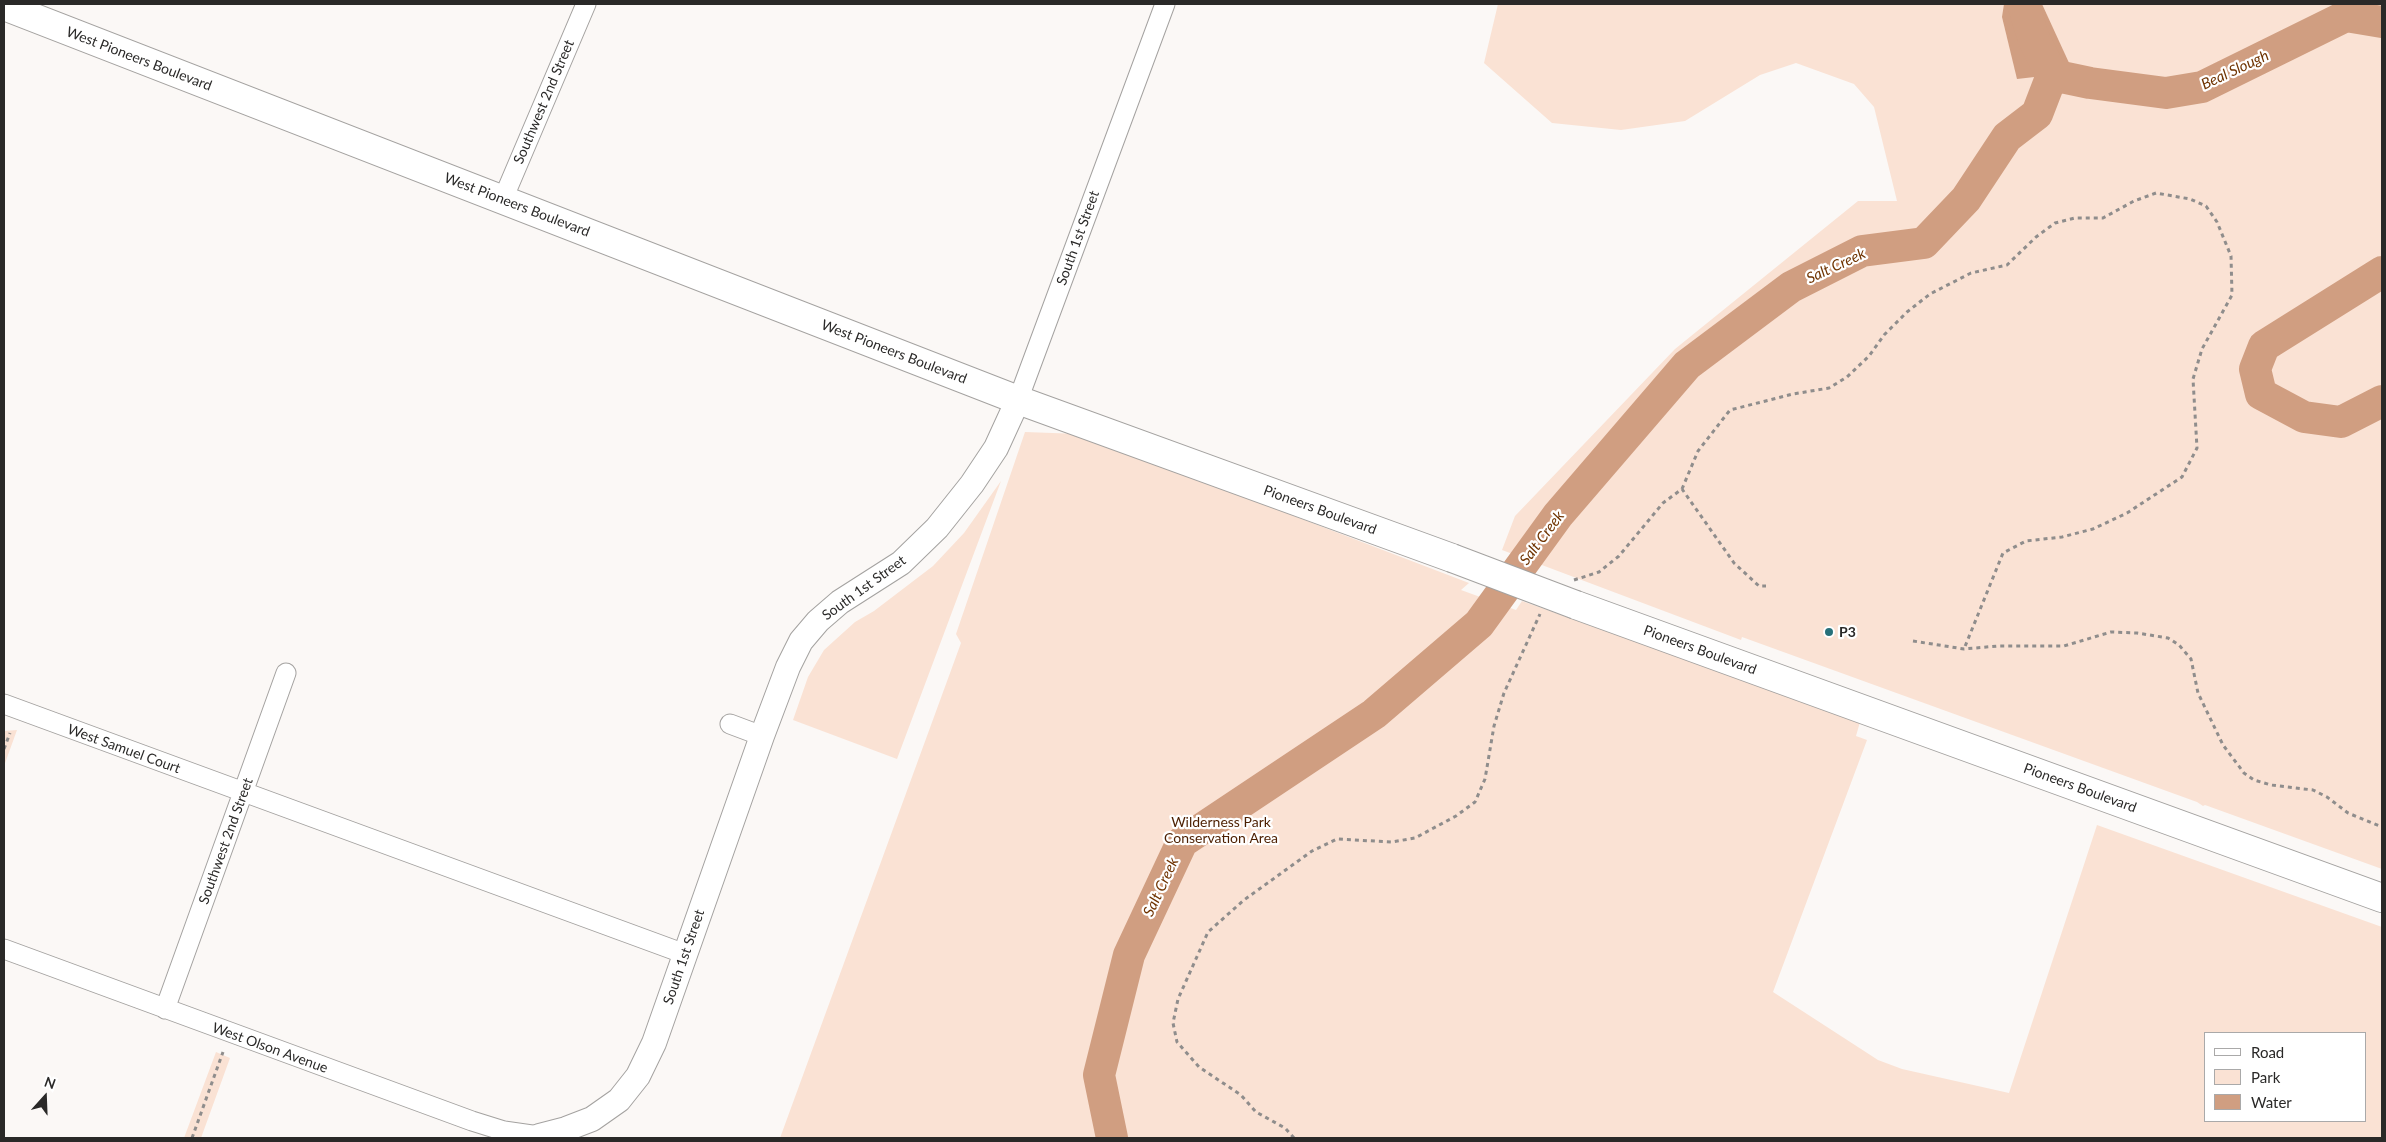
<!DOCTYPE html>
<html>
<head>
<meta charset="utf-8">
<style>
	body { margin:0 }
	#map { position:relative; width:2386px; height:1142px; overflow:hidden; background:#fbf8f6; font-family:Lato,sans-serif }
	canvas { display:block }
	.frame { position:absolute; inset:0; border:5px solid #2a2928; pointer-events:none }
	.legend { position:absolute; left:2204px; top:1032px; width:162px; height:90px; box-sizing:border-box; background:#fff; border:1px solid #aaa9a9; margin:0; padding:6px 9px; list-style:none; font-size:15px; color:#2a2928 }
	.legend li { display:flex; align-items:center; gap:10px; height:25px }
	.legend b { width:25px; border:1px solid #aaa9a9 }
	.north { position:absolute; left:20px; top:1072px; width:50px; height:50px; -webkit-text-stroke:4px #fff; paint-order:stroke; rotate:20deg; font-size:14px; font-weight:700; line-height:20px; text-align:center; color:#2a2928 }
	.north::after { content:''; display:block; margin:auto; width:18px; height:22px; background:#2a2928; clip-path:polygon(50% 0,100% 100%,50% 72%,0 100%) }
</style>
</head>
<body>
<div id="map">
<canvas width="2386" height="1142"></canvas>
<div class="frame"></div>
<ul class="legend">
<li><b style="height:6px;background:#fff"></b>Road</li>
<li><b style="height:14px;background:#fae2d4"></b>Park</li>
<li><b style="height:14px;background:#d09e81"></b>Water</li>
</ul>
<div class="north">N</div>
</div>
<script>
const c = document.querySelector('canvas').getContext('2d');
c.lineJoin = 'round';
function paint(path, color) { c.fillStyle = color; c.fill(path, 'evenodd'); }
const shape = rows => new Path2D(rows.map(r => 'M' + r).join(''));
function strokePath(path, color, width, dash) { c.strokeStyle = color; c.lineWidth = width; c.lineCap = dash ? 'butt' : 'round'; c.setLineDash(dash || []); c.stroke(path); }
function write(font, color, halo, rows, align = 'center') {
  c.font = font + ' Lato,sans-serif'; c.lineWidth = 4.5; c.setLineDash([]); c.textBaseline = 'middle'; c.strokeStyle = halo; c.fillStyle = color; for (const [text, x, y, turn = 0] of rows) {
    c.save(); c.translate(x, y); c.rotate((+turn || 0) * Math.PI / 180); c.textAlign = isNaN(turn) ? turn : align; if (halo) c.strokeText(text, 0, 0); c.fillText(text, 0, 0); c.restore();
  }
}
paint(shape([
	[1498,4,2382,4,2382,869,2205,805,2203,806,2197,802,1742,637,1741,640,1502,550,1515,516,1675,349,1858,201,1897,201,1874,107,1854,84,1796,63,1760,75,1685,121,1621,130,1552,123,1484,63],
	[1025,432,1080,434,1469,583,1461,590,1516,610,1522,601,1860,722,1856,736,1867,740,1773,992,1878,1060,1902,1069,2009,1093,2097,825,2382,927,2382,1138,780,1138,961,643,956,634],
	[2205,1033,2365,1033,2365,1121,2205,1121],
	[1001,481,897,759,793,720,808,677,824,650,855,622,874,611,933,566,964,533],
	[17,730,4,766,4,731],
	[216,1052,230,1058,201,1138,184,1138]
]), '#fae2d4');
paint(shape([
	[2004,4,2042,4,2070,65,2052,75,2017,79,2002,17]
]), '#d09e81');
strokePath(shape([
	[2052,75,2090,83,2166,93,2202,87,2346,16,2382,22],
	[2382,272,2264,346,2255,369,2261,394,2304,417,2341,422,2382,401],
	[1112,1138,1099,1075,1129,955,1182,842,1374,714,1479,624,1558,515,1687,365,1791,287,1862,251,1924,243,1966,199,2007,137,2037,114,2052,75,2033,37,2023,4]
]), '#d09e81', 32);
const minor = shape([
	[503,199,586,4],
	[1018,400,1165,4],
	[4,704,685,954],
	[730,724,762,736],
	[4,949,472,1121,504,1131,539,1136],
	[165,1009,286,673]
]);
const tertiary = shape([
	[539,1138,539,1136,566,1129,592,1119,619,1100,638,1076,654,1043,762,736,788,667,801,641,818,621,840,602,901,563,937,528,972,484,996,448,1018,400]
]);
const secondary = shape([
	[4,6,1018,400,1452,558],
	[1576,605,2382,898]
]);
strokePath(minor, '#a4a2a0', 21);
strokePath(tertiary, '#a4a2a0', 26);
strokePath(secondary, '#a4a2a0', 30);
strokePath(shape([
	[1682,489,1698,451,1730,410,1793,394,1829,388,1847,377,1869,356,1884,335,1907,312,1930,294,1971,273,2007,265,2036,237,2055,223,2075,218,2103,218,2134,201,2156,193,2190,199,2206,206,2217,222,2231,256,2232,295,2202,349,2193,379,2197,448,2182,477,2127,513,2093,529,2062,537,2026,541,2003,553,1964,649],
	[1574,580,1599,572,1619,556,1663,503,1682,489,1734,563,1759,586,1766,586],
	[1913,641,1964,649,1998,646,2064,646,2111,632,2137,633,2168,638,2179,645,2191,659,2198,693,2223,745,2244,773,2254,780,2271,785,2313,790,2327,797,2348,813,2382,827],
	[4,749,10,733],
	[192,1138,223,1052],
	[1294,1138,1285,1128,1256,1112,1241,1095,1199,1067,1177,1042,1173,1023,1178,999,1208,932,1244,900,1312,851,1337,839,1392,842,1415,838,1456,816,1475,802,1485,779,1494,726,1504,693,1540,614]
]), '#8f8d8c', 3, [4, 4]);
strokePath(minor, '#fff', 19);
strokePath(tertiary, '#fff', 24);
strokePath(secondary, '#fff', 28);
const secondaryBridge = shape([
	[1452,558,1576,605]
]);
strokePath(secondaryBridge, '#a4a2a0', 30, []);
strokePath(secondaryBridge, '#fff', 28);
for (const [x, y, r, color] of [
	[1829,632,5,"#27707a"]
]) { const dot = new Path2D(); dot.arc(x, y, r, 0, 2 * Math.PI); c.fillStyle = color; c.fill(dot); strokePath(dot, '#fff', 2); }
write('14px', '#2a2928', '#fff', [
	["West Pioneers Boulevard",139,59,21],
	["Southwest 2nd Street",544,102,-67],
	["West Pioneers Boulevard",517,205,21],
	["South 1st Street",1078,238,-70],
	["West Pioneers Boulevard",894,352,21],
	["Pioneers Boulevard",1320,510,20],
	["South 1st Street",864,588,-36],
	["Pioneers Boulevard",1700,650,20],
	["West Samuel Court",124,749,20],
	["Pioneers Boulevard",2080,788,20],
	["Southwest 2nd Street",226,841,-70],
	["South 1st Street",684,957,-71],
	["West Olson Avenue",270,1048,20]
]);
write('bold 14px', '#2a2928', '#fff', [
	["P3",1839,632]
], 'left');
write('14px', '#4c1f00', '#fff', [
	["Wilderness Park",1221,822],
	["Conservation Area",1221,838]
]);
write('italic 15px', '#6f3300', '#fff', [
	["Beal Slough",2235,70,-25],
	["Salt Creek",1836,266,-25],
	["Salt Creek",1542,538,-53],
	["Salt Creek",1161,887,-65]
]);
</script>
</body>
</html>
